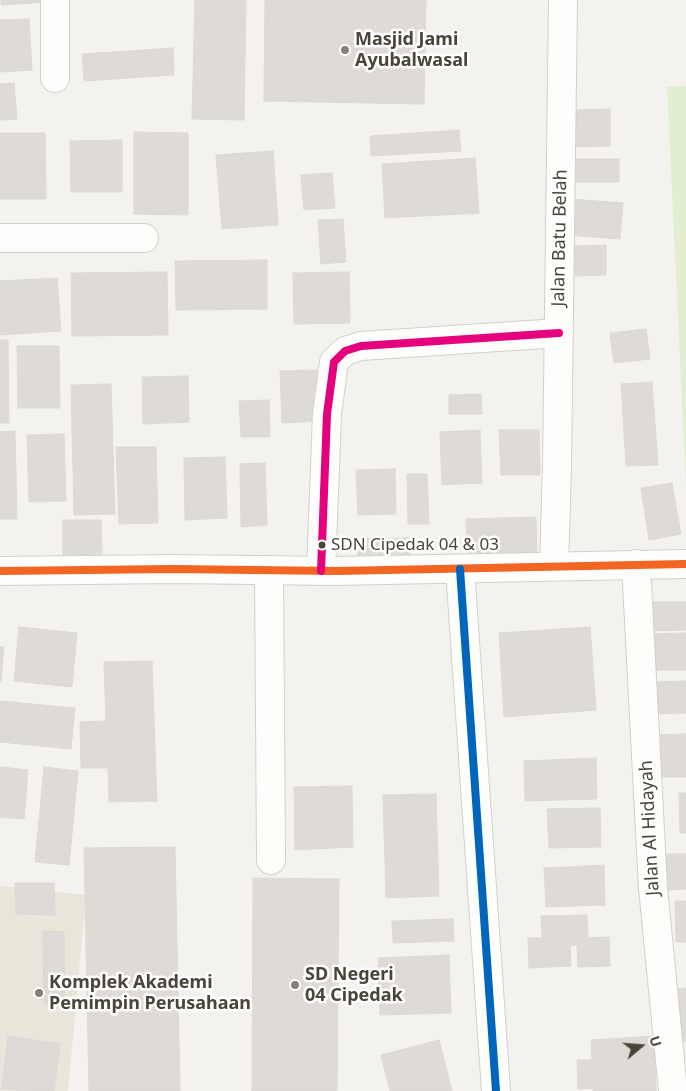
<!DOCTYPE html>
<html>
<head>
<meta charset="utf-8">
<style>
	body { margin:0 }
	#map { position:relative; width:686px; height:1091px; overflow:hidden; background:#f4f2ee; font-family:"Noto Sans",sans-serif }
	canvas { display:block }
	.north { position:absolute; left:616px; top:1021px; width:50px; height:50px; -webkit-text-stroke:4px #fff; paint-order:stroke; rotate:72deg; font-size:14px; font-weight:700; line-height:20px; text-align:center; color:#4b4439 }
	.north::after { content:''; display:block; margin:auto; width:18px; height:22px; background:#4b4439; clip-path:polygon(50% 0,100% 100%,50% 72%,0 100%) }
</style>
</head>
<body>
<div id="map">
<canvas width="686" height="1091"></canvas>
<div class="north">U</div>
</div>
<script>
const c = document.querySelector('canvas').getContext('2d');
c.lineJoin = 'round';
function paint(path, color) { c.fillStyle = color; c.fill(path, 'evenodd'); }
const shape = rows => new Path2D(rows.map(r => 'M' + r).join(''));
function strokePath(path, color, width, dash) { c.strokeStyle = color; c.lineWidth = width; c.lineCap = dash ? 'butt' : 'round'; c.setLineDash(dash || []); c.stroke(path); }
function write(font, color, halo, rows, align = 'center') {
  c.font = font + ' "Noto Sans",sans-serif'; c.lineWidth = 5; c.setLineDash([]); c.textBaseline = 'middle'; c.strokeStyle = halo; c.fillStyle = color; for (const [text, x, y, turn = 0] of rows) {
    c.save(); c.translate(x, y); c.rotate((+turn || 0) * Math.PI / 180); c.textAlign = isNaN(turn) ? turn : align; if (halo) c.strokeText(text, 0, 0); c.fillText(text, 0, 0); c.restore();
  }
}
paint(shape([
	[0,886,86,895,68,1091,0,1091]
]), '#eae5da');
paint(shape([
	[686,86,686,486,667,87]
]), '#e1eecf');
const building = shape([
	[1,0,48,0,48,2,1,5,1,0],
	[195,0,246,0,244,120,192,119,195,0],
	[265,0,426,0,424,104,264,101,265,0],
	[29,19,32,70,0,72,0,20,29,19],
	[173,48,174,75,84,81,82,54,173,48],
	[14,83,17,119,0,120,0,84,14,83],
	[610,109,610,146,569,147,568,110,610,109],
	[459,130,461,151,371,156,370,136,459,130],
	[134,132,188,133,188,215,134,214,134,132],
	[0,133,45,133,46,199,0,199,0,133],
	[122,140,122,192,71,192,70,141,122,140],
	[273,151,278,225,222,229,216,155,273,151],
	[475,158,479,213,385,218,382,164,475,158],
	[576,159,619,159,619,182,576,182,576,159],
	[332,173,335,208,304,210,301,175,332,173],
	[570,199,623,203,620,239,567,235,570,199],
	[343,219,346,262,321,264,318,220,343,219],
	[606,245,606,275,575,276,575,246,606,245],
	[267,260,267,309,176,310,175,261,267,260],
	[167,272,168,335,72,336,71,273,167,272],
	[349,272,350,323,294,324,293,273,349,272],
	[57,278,61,331,0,335,0,281,57,278],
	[646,329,650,359,614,363,610,333,646,329],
	[0,340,8,340,9,423,0,423,0,340],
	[17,346,59,346,60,408,18,408,17,346],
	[317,370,319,421,282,423,280,371,317,370],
	[188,376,189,422,143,424,142,377,188,376],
	[652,382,658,465,626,466,621,384,652,382],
	[111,384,115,514,74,515,71,385,111,384],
	[481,394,482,414,449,414,449,395,481,394],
	[269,400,270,437,241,437,239,401,269,400],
	[480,430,482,483,442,485,440,432,480,430],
	[499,430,539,430,540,475,501,475,499,430],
	[15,431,17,519,0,519,0,432,15,431],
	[64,434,66,501,29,502,27,435,64,434],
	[116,447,156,447,158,523,119,524,116,447],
	[225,457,227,518,185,520,184,458,225,457],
	[265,463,267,525,241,527,240,464,265,463],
	[395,469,396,514,358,515,356,470,395,469],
	[407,474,427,474,429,524,408,524,407,474],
	[672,483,681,534,649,540,641,488,672,483],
	[536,517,537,557,467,558,466,519,536,517],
	[63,520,101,520,102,554,63,555,63,520],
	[410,538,410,556,358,557,357,539,410,538],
	[643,602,686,602,686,630,644,631,643,602],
	[19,627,77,633,72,687,14,681,19,627],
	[590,627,596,710,504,717,499,633,590,627],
	[686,633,686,670,649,670,648,634,686,633],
	[0,647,4,647,1,681,0,681,0,647],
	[152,661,157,801,109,802,108,768,81,768,80,722,106,721,104,662,152,661],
	[686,681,686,713,655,714,655,682,686,681],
	[0,701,75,708,71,749,0,742,0,701],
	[686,734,686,777,655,777,654,735,686,734],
	[596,758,597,799,525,801,524,761,596,758],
	[0,767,28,770,24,819,0,817,0,767],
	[44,767,78,771,69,865,35,862,44,767],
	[352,786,353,847,295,850,294,787,352,786],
	[679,793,686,793,686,833,680,833,679,793],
	[436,794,439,896,386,898,383,795,436,794],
	[600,808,601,847,549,848,547,809,600,808],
	[175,847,180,1091,89,1091,84,848,175,847],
	[664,854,686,854,686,889,664,890,664,854],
	[604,865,605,905,546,907,544,868,604,865],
	[253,878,339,879,337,1091,252,1091,253,878],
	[15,883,54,883,55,915,16,914,15,883],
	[675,901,686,901,686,942,676,942,675,901],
	[587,915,588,938,609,937,610,966,578,967,577,945,570,945,571,966,529,968,528,938,542,938,541,916,587,915],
	[453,919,454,941,393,943,392,921,453,919],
	[43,931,64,932,65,1004,44,1004,43,931],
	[449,955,451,1013,380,1015,378,958,449,955],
	[686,988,686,1041,676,1042,675,989,686,988],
	[8,1036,60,1044,54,1091,26,1091,2,1088,8,1036],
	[654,1036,656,1091,593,1091,593,1088,578,1089,577,1060,592,1060,591,1040,654,1036],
	[439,1040,452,1091,390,1091,381,1055,439,1040]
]);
paint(building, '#dedbd6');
strokePath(building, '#dcd9d4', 1);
const minor = shape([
	[55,0,55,78],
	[0,238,144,238],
	[636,564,653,888,673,1091],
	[554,566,557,467,563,0],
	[460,569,496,1091],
	[269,570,271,860],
	[321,571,327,414,334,362,345,351,361,346,559,333]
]);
const tertiary = shape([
	[0,571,172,569,336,571,686,564]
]);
strokePath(minor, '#d2d0cb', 30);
strokePath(tertiary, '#d2d0cb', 30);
strokePath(minor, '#fdfdfc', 28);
strokePath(tertiary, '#fdfdfc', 28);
strokePath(shape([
	[0,571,172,569,336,571,686,564]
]), '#f26522', 8);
strokePath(shape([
	[321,571,327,414,334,362,345,351,361,346,559,333]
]), '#e5007d', 8);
strokePath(shape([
	[460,569,496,1091]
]), '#0065bd', 8);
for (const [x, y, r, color] of [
	[345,50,5,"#868178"],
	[322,545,4.5,"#4b4439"],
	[295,985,5,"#868178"],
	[39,993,5,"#868178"]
]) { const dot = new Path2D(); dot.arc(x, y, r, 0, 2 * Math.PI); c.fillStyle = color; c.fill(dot); strokePath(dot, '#fff', 2); }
write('17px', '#4b4439', '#fff', [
	["SDN Cipedak 04 & 03",331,545]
], 'left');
write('bold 18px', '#4b4439', '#fff', [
	["Masjid Jami",355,40],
	["Ayubalwasal",355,61],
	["SD Negeri",305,975],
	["04 Cipedak",305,996],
	["Komplek Akademi",49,983],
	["Pemimpin Perusahaan",49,1004]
], 'left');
write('18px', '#4b4439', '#fff', [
	["Jalan Batu Belah",560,238,-89],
	["Jalan Al Hidayah",650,828,-93]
]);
</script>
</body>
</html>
